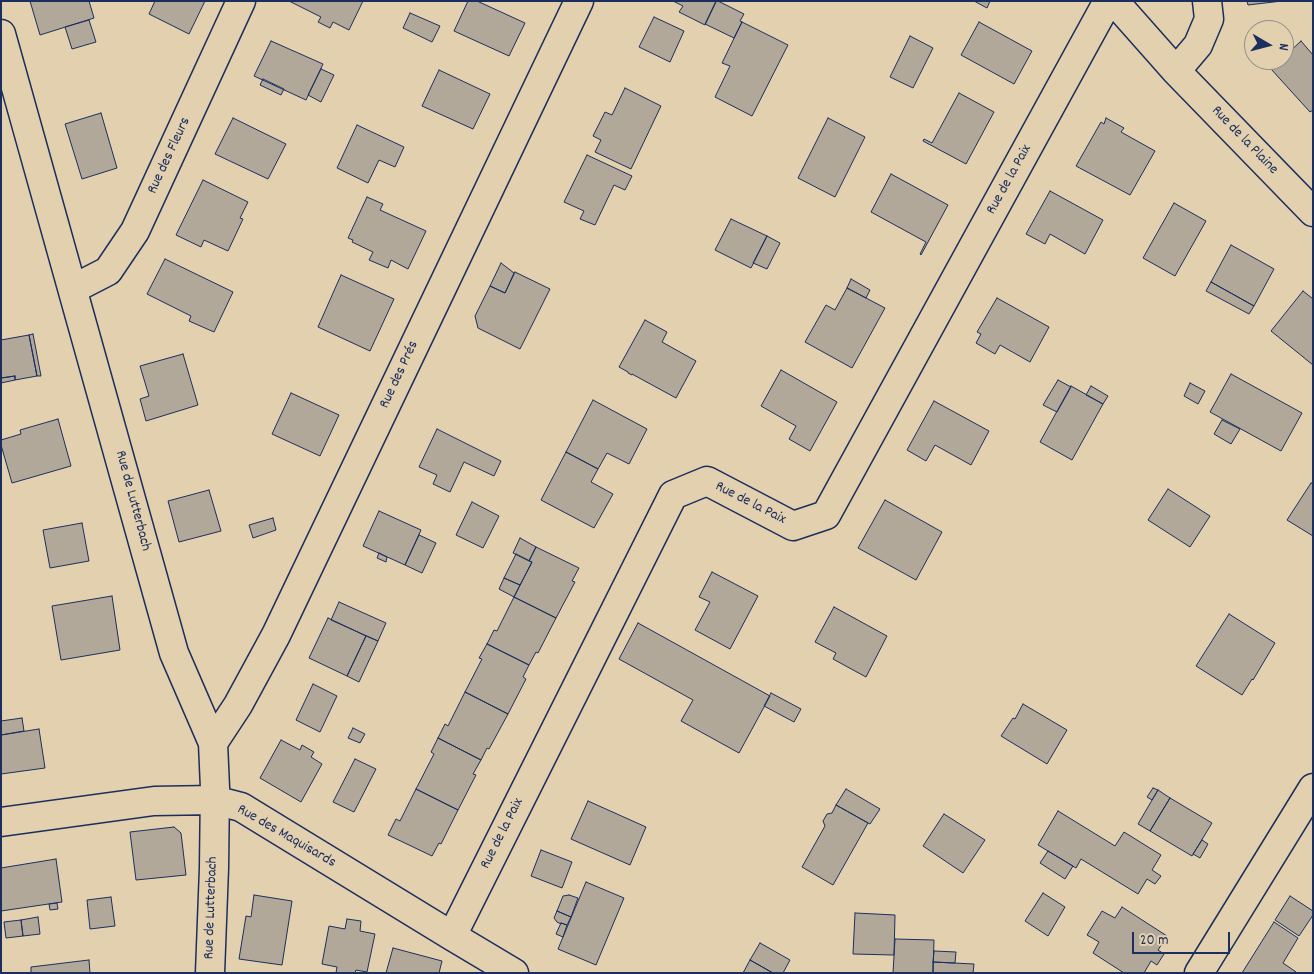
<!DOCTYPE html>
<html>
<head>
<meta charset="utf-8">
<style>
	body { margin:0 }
	#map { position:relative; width:1314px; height:974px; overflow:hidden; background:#e3d0ae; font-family:Dekko,sans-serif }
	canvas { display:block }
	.frame { position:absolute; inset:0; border:2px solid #1b2f5e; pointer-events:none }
	.north { position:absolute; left:1244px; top:20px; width:50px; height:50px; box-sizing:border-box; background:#e3d0ae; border:1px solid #93908e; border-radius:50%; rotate:98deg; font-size:14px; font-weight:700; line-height:20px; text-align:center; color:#1b2f5e }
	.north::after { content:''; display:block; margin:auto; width:18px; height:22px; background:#1b2f5e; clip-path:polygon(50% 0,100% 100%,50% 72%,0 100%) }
	.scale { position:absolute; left:1132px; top:932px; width:98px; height:22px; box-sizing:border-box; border:2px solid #1b2f5e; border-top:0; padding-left:6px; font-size:15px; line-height:18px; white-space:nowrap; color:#1b2f5e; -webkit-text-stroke:4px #e3d0ae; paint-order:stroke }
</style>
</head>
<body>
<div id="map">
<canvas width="1314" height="974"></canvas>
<div class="frame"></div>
<div class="north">N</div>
<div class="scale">20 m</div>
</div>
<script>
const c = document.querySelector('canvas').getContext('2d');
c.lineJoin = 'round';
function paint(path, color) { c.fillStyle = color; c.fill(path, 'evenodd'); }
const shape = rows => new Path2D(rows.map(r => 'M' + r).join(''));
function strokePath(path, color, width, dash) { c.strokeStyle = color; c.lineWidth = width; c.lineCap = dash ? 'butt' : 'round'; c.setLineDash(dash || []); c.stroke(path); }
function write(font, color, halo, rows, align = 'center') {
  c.font = font + ' Dekko,sans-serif'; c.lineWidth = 5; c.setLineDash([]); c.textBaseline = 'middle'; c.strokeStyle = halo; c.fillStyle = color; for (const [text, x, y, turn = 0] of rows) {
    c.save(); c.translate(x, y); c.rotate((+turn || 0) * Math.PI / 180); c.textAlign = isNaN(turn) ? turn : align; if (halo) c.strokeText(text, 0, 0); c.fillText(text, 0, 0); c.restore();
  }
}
const building = shape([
	[30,1,89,1,94,18,40,35,30,1],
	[155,1,205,1,189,34,149,14,155,1],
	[289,1,363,1,349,30,333,22,330,28,318,22,321,17,289,1],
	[468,1,477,1,525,23,509,56,454,31,468,1],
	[673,1,715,1,716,2,705,25,679,12,683,6,673,1],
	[718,1,744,14,740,21,742,22,734,38,705,24,716,1,718,1],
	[974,1,990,1,987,8,974,1],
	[1247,1,1282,1,1248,5,1247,1],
	[410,13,440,26,432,42,403,28,410,13],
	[654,17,684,31,670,62,639,47,654,17],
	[89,20,96,42,72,49,65,27,89,20],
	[742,22,788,45,752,116,715,97,730,66,722,63,742,22],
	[979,22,1032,51,1014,84,961,55,979,22],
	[910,36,933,48,913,88,890,77,910,36],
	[271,41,323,64,306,100,254,76,271,41],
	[1301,41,1313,55,1313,110,1310,112,1271,69,1280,60,1284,60,1284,57,1301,41],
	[321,69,334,75,321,102,308,95,321,69],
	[439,70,490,94,473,129,422,106,439,70],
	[263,79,284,89,281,95,260,85,263,79],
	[625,88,661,106,631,169,595,152,601,140,593,136,605,112,612,115,625,88],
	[959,93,994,112,966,164,923,141,924,139,932,143,959,93],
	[101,113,117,168,82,179,65,124,101,113],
	[233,118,286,144,268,179,215,154,233,118],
	[828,118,865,137,835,197,798,178,828,118],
	[1106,118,1124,128,1121,132,1155,151,1130,195,1076,166,1101,122,1104,124,1106,118],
	[357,125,404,147,395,167,379,160,368,183,337,168,357,125],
	[587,155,632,176,625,190,614,185,595,225,580,219,584,211,564,202,587,155],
	[891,174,948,205,921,255,920,254,926,242,871,212,891,174],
	[203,180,248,202,240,218,243,219,228,251,204,240,201,247,176,235,203,180],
	[1050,191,1103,220,1085,254,1050,234,1045,244,1026,234,1050,191],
	[367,197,383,204,380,210,426,231,408,269,391,260,388,268,369,260,373,252,352,242,353,240,348,238,367,197],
	[1174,203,1206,221,1175,276,1143,258,1174,203],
	[731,219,767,236,751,268,715,250,731,219],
	[767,236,780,243,767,269,753,263,767,236],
	[1231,245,1274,269,1254,306,1211,282,1231,245],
	[165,259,233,292,214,332,189,321,191,316,147,294,165,259],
	[501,263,514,273,505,293,490,286,501,263],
	[515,272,550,289,520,349,478,328,475,316,490,286,505,293,515,272],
	[341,275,394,299,370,351,318,327,341,275],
	[851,279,870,290,866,298,847,288,851,279],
	[1211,282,1254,306,1249,314,1206,291,1211,282],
	[847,288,885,308,852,368,805,342,826,305,835,310,847,288],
	[1303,291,1313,299,1313,365,1271,331,1303,291],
	[997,298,1049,327,1030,362,1000,345,995,354,976,343,981,334,977,332,997,298],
	[645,320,667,332,662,342,696,361,676,398,632,374,632,375,628,373,628,372,619,367,645,320],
	[33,334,41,376,37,376,29,335,33,334],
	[29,335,37,376,15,380,15,376,1,378,1,340,29,335],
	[183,354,198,405,146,421,140,399,149,396,140,366,183,354],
	[781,370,837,402,810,451,789,439,796,426,761,406,781,370],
	[1231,374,1302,413,1281,451,1210,412,1231,374],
	[15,376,15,380,1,383,1,378,15,376],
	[1058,380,1071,387,1057,412,1043,405,1058,380],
	[1190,383,1205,391,1198,404,1184,396,1190,383],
	[1071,386,1103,404,1072,460,1040,442,1071,386],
	[1091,386,1108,396,1103,404,1086,395,1091,386],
	[291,393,339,415,320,456,272,434,291,393],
	[593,400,647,429,629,464,607,453,598,469,566,452,593,400],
	[934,401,989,431,971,465,935,445,926,461,907,450,934,401],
	[58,419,71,466,12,483,1,445,1,440,21,434,20,430,58,419],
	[1222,420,1240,429,1231,444,1214,434,1222,420],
	[437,429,501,461,494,476,464,462,450,492,433,484,437,475,419,467,437,429],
	[566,452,598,469,591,482,613,494,594,528,541,500,566,452],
	[1311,483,1313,484,1313,536,1287,520,1311,483],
	[1168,489,1210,516,1190,547,1148,520,1168,489],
	[209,490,221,531,179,542,168,501,209,490],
	[885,500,942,532,916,580,858,548,885,500],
	[472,502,499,516,483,548,456,535,472,502],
	[379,511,421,530,405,565,363,546,379,511],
	[273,518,276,530,253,538,249,525,273,518],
	[82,523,89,561,50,568,43,530,82,523],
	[419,535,436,543,422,573,405,565,419,535],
	[520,538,536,547,529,561,513,553,520,538],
	[536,547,579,568,572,581,575,582,556,618,514,597,532,562,529,561,536,547],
	[379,553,387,557,386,562,377,558,379,553],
	[516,554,532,562,520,585,504,578,516,554],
	[712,572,758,596,730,649,695,630,710,602,699,597,712,572],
	[504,578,520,585,514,597,499,589,504,578],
	[112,596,120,650,61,660,52,606,112,596],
	[514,597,556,618,538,653,536,652,529,665,487,644,494,630,497,631,514,597],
	[339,602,386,623,378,641,331,620,339,602],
	[834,607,887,636,866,677,833,659,836,653,815,642,834,607],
	[1229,614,1275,643,1253,680,1252,679,1242,695,1196,666,1229,614],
	[328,618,366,636,347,676,309,658,328,618],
	[638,623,770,696,739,753,681,721,693,700,619,659,638,623],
	[366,636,378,641,359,682,347,676,366,636],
	[487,644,529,665,523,677,526,679,508,714,465,692,482,659,479,658,487,644],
	[313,684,337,696,320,732,296,720,313,684],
	[465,692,508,714,489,749,487,748,481,760,438,738,445,724,448,726,465,692],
	[771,693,801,709,794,722,764,706,771,693],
	[1023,704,1067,730,1047,764,1001,736,1013,718,1015,719,1023,704],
	[22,718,24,731,1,735,1,721,22,718],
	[353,728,365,734,360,743,348,738,353,728],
	[39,729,45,768,1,774,1,735,39,729],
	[438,738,481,760,473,774,476,775,458,810,416,789,434,754,431,752,438,738],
	[281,740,300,750,302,745,314,752,311,757,322,764,301,802,260,778,281,740],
	[355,759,376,769,354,812,333,802,355,759],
	[1153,788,1158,790,1152,800,1147,797,1153,788],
	[416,789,458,810,441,844,439,843,432,856,388,835,396,819,400,821,416,789],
	[846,789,880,809,870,824,836,805,846,789],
	[1158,790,1170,798,1150,831,1138,824,1158,790],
	[1170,798,1212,823,1192,856,1150,831,1170,798],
	[588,801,646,827,630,865,571,839,588,801],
	[836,805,868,823,833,885,802,867,825,826,823,821,827,814,832,813,836,805],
	[1058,811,1115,846,1124,832,1161,855,1152,870,1161,876,1155,884,1147,879,1138,894,1081,859,1076,868,1038,845,1058,811],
	[944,814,985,840,963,873,923,846,944,814],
	[174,827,181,833,186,875,136,880,130,832,174,827],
	[1202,840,1208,844,1200,858,1193,854,1202,840],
	[541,850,572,862,562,888,531,876,541,850],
	[1048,851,1073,866,1065,879,1040,863,1048,851],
	[56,859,62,902,1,911,1,868,56,859],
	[586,882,624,898,596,965,558,949,586,882],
	[1043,893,1065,907,1048,936,1025,921,1043,893],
	[254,895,292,901,282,965,239,959,246,916,251,917,254,895],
	[569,895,578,898,571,917,557,911,563,896,569,895],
	[1290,896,1313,911,1313,915,1299,936,1275,920,1290,896],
	[111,897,115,926,90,929,87,900,111,897],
	[57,903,58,909,50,910,49,904,57,903],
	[1122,907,1167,936,1158,950,1164,954,1157,965,1151,961,1144,973,1124,973,1093,953,1099,942,1087,935,1102,911,1115,918,1122,907],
	[557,911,571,917,567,925,561,923,561,924,557,922,554,918,557,911],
	[855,913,895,915,894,955,853,954,855,913],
	[38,917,40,934,23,936,21,920,38,917],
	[347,919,361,921,360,931,375,934,367,972,356,970,355,973,336,973,337,967,322,964,329,926,345,929,347,919],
	[21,920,23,936,6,938,4,922,21,920],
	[1274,922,1298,938,1283,963,1296,972,1295,973,1242,973,1274,922],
	[561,923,567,925,563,937,556,934,561,923],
	[895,939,934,940,933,973,893,973,895,939],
	[760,943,790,960,783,973,773,973,750,960,760,943],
	[393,948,442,961,439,973,386,973,393,948],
	[934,951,956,952,955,963,933,962,934,951],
	[89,960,90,973,31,973,31,967,89,960],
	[750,960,773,973,743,973,750,960],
	[933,962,974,964,973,973,933,973,933,962]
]);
paint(building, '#b1a89a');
strokePath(building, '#1b2f5e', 1);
const minor = shape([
	[1114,1,1176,71,1313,212],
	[1,34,174,653,213,743,215,788,214,868,210,973],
	[1176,71,1198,45,1209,19,1207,1],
	[73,289,108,271,135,231,241,1],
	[213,743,238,705,276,635,579,1],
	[1,822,154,801,214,800,241,807,452,936,514,973],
	[452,936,673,495,707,481,793,526,826,515,1108,1],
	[1199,973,1313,788]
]);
strokePath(minor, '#1b2f5e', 31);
strokePath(minor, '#e3d0ae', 28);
write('15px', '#1b2f5e', '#e3d0ae', [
	["Rue de la Plaine",1244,141,46],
	["Rue des Fleurs",170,156,-65],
	["Rue de la Paix",1010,180,-61],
	["Rue des Prés",400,375,-65],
	["Rue de Lutterbach",132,501,75],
	["Rue de la Paix",750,504,27],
	["Rue de la Paix",503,834,-63],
	["Rue des Maquisards",286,837,30],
	["Rue de Lutterbach",212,908,-88]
]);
</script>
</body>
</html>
